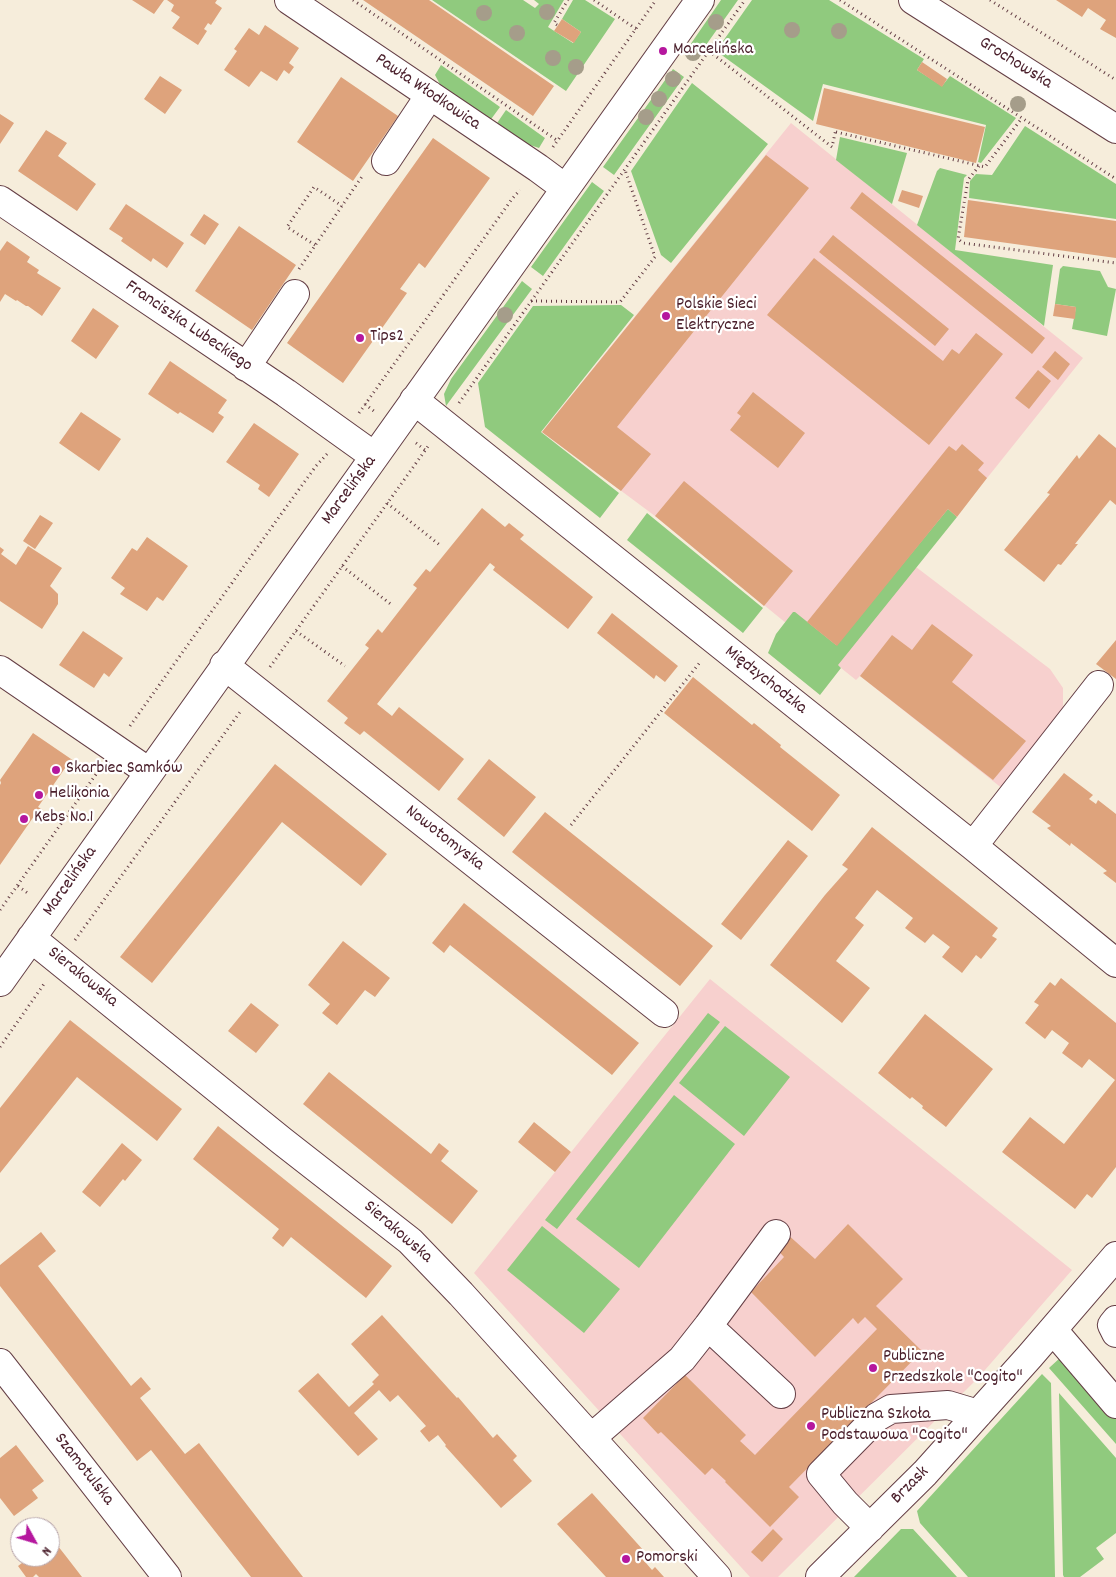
<!DOCTYPE html>
<html>
<head>
<meta charset="utf-8">
<style>
	body { margin:0 }
	#map { position:relative; width:1116px; height:1577px; overflow:hidden; background:#f6eddb; font-family:Dekko,sans-serif }
	canvas { display:block }
	.north { position:absolute; left:10px; top:1517px; width:50px; height:50px; box-sizing:border-box; background:#fff; border:1px solid #b7a5aa; border-radius:50%; rotate:129deg; font-size:14px; font-weight:700; line-height:20px; text-align:center; color:#4a1f2b }
	.north::after { content:''; display:block; margin:auto; width:18px; height:22px; background:#b5179e; clip-path:polygon(50% 0,100% 100%,50% 72%,0 100%) }
</style>
</head>
<body>
<div id="map">
<canvas width="1116" height="1577"></canvas>
<div class="north">N</div>
</div>
<script>
const c = document.querySelector('canvas').getContext('2d');
c.lineJoin = 'round';
function paint(path, color) { c.fillStyle = color; c.fill(path, 'evenodd'); }
const shape = rows => new Path2D(rows.map(r => 'M' + r).join(''));
function strokePath(path, color, width, dash) { c.strokeStyle = color; c.lineWidth = width; c.lineCap = dash ? 'butt' : 'round'; c.setLineDash(dash || []); c.stroke(path); }
function write(font, color, halo, rows, align = 'center') {
  c.font = font + ' Dekko,sans-serif'; c.lineWidth = 4.5; c.setLineDash([]); c.textBaseline = 'middle'; c.strokeStyle = halo; c.fillStyle = color; for (const [text, x, y, turn = 0] of rows) {
    c.save(); c.translate(x, y); c.rotate((+turn || 0) * Math.PI / 180); c.textAlign = isNaN(turn) ? turn : align; if (halo) c.strokeText(text, 0, 0); c.fillText(text, 0, 0); c.restore();
  }
}
paint(shape([
	[791,123,1083,358,916,567,1050,669,1063,688,1063,705,1062,714,1003,789,860,676,856,680,841,668,655,516,542,432],
	[710,979,1072,1270,978,1378,778,1577,750,1577,474,1273]
]), '#f7d0ce');
paint(shape([
	[432,0,523,0,535,8,539,4,534,0,564,0,548,27,573,43,581,32,562,19,573,0,585,0,615,19,566,91],
	[721,0,738,0,701,52,690,45],
	[752,0,829,0,924,59,917,70,942,86,950,76,1016,118,981,163,978,162,986,125,823,84,813,121,716,51],
	[441,65,500,107,489,122,444,92,435,75],
	[673,69,684,77,614,175,603,167],
	[692,83,768,144,671,263,661,255,631,171],
	[506,110,545,138,539,148,518,141,495,126],
	[1025,126,1116,184,1116,219,969,198,970,181,976,174,992,175],
	[840,137,907,153,892,204,836,160],
	[940,168,967,175,964,178,955,250,1053,265,1044,326,917,225,937,171],
	[592,182,604,191,543,276,531,267],
	[1063,266,1100,271,1108,287,1116,289,1107,336,1072,329,1076,307,1055,304,1060,269],
	[522,281,532,289,446,406,444,394,451,379],
	[621,305,634,315,541,432,619,493,600,518,485,427,478,383,533,306],
	[948,509,957,517,838,665,841,668,820,695,768,653,776,634,793,612,795,612,836,645],
	[647,513,763,608,743,633,627,540],
	[708,1013,720,1022,557,1229,545,1220],
	[725,1026,790,1077,744,1136,679,1083],
	[674,1095,735,1144,639,1268,576,1219],
	[542,1226,620,1289,584,1333,507,1270],
	[1061,1357,1116,1419,1116,1444,1049,1368],
	[1042,1374,1051,1383,1055,1577,968,1577,920,1523,917,1511],
	[1059,1393,1116,1458,1116,1533,1096,1548,1104,1559,1080,1577,1064,1577,1063,1575],
	[901,1529,913,1529,957,1577,854,1577]
]), '#90ca7e');
paint(shape([
	[132,0,164,0,154,14],
	[167,0,217,0,215,3,222,8,211,25,208,23,204,29,207,31,198,45,172,28,180,17,171,11,174,5],
	[363,0,429,0,554,86,533,116],
	[1056,0,1116,0,1116,38,1100,29,1106,20,1088,8,1082,17],
	[562,19,581,32,574,43,554,31],
	[265,25,299,48,289,63,294,67,289,74,284,70,277,81,261,71,249,87,224,70,237,51,234,49,249,28,259,35],
	[922,62,947,79,942,87,917,70],
	[160,76,182,90,165,114,144,99],
	[341,77,398,116,353,181,297,142],
	[824,88,985,127,976,163,816,124],
	[0,114,14,123,0,144],
	[46,130,67,143,58,156,96,184,77,211,18,171],
	[433,138,490,178,425,268,419,263,400,289,407,293,343,383,287,343],
	[766,155,809,188,617,427,651,454,621,491,542,432],
	[902,190,923,196,919,208,898,201],
	[862,192,1045,338,1032,354,850,208],
	[968,200,1116,221,1116,258,964,237],
	[126,204,184,243,167,268,153,258,151,262,121,241,123,238,109,229],
	[204,214,219,224,205,245,190,235],
	[239,226,296,265,252,330,195,291],
	[833,235,949,329,935,346,819,252],
	[7,241,30,257,27,262,39,270,37,273,61,288,42,316,28,306,26,306,17,300,16,301,5,294,0,302,0,251],
	[814,258,943,361,952,349,959,354,976,333,1003,354,929,445,767,315],
	[1055,304,1076,307,1075,319,1053,316],
	[93,308,119,326,96,359,71,341],
	[1055,351,1070,364,1058,380,1042,367],
	[170,361,227,400,218,413,224,417,213,433,180,412,178,414,148,394],
	[1038,370,1051,381,1029,409,1015,398],
	[753,392,805,433,778,468,730,430,741,416,737,413],
	[81,412,121,439,99,471,59,443],
	[254,423,299,454,269,497,258,489,260,485,226,462],
	[1099,434,1116,448,1116,505,1110,500,1075,544,1078,544,1061,565,1058,564,1044,582,1004,550,1050,494,1047,493,1077,455,1079,459],
	[962,444,984,463,978,470,987,478,957,517,948,509,837,646,807,622,949,446,956,451],
	[684,481,793,571,764,606,655,516],
	[482,508,505,527,509,523,524,535,520,539,593,597,568,629,493,570,495,567,490,563,377,704,392,716,399,707,464,759,439,791,364,731,360,735,344,723,348,718,327,701,369,648,365,645,378,629,382,633,417,588,413,585,426,569,430,572],
	[40,515,53,523,35,549,23,541],
	[147,537,188,566,163,601,157,597,147,611,120,594,125,588,111,578,132,548,137,551],
	[28,546,62,568,50,586,58,594,58,604,42,629,0,601,0,547,4,550,1,554,16,565],
	[612,613,678,666,665,682,656,675,654,679,597,633],
	[932,624,973,655,952,682,1026,741,993,780,860,676,892,635,912,650],
	[83,631,123,658,109,677,104,673,94,688,59,665],
	[1116,640,1116,679,1096,664],
	[693,677,752,725,754,723,781,745,780,747,840,795,812,831,664,713],
	[33,733,74,761,70,761,38,807,43,810,39,809,0,865,0,785,1,783,0,780],
	[489,759,536,797,504,837,457,799],
	[275,764,387,854,361,886,282,822,152,983,120,957],
	[1064,773,1093,795,1089,799,1096,804,1098,800,1116,814,1116,883,1103,873,1107,871,1071,843,1070,846,1047,828,1051,826,1032,812],
	[545,812,713,946,680,986,512,852],
	[872,827,998,928,992,936,997,939,981,959,976,955,962,973,942,957,950,947,933,934,925,943,905,928,913,918,877,890,855,918,864,925,836,961,870,988,842,1023,770,965,825,895,848,869,842,865],
	[788,840,808,856,741,940,721,924],
	[464,903,639,1043,612,1075,450,945,444,953,432,943],
	[343,941,390,978,375,997,365,990,337,1025,322,1013,330,1004,308,985],
	[1061,978,1116,1023,1116,1167,1092,1198,1087,1194,1075,1209,1002,1152,1030,1117,1064,1144,1115,1080,1089,1059,1082,1068,1062,1053,1069,1043,1052,1030,1045,1039,1025,1023,1039,1005,1034,1002,1050,982,1055,986],
	[251,1003,279,1025,256,1053,228,1031],
	[925,1014,993,1069,946,1127,922,1108,923,1106,912,1097,910,1099,878,1073],
	[70,1020,182,1109,157,1141,77,1077,0,1173,0,1108],
	[329,1072,431,1154,439,1143,449,1151,441,1161,478,1191,452,1224,303,1104],
	[534,1122,571,1152,555,1172,518,1142],
	[218,1126,392,1266,366,1298,291,1237,283,1247,272,1238,279,1229,193,1159],
	[122,1143,142,1160,125,1181,123,1179,100,1207,82,1192],
	[848,1224,903,1279,876,1306,922,1351,789,1487,799,1497,770,1527,725,1482,726,1481,712,1468,705,1475,661,1432,658,1434,643,1418,685,1375,746,1435,740,1441,755,1455,877,1329,865,1317,858,1324,853,1318,815,1357,751,1292,784,1257,774,1246,786,1233,815,1259],
	[41,1232,56,1251,38,1266,131,1386,141,1377,151,1389,140,1398,185,1454,199,1443,303,1577,251,1577,151,1450,137,1461,0,1286,0,1265],
	[382,1315,457,1398,458,1397,493,1438,497,1434,517,1456,513,1460,532,1481,501,1508,445,1446,446,1445,438,1435,429,1442,420,1431,426,1426,398,1395,390,1402,379,1390,354,1413,378,1439,358,1456,298,1391,318,1373,349,1407,374,1384,372,1382,379,1375,351,1344],
	[16,1445,44,1481,32,1490,38,1498,14,1516,0,1498,0,1458],
	[592,1493,644,1551,640,1556,652,1570,655,1567,664,1577,606,1577,557,1524],
	[773,1529,783,1539,762,1562,751,1552],
	[50,1536,65,1555,82,1577,39,1577,36,1574,33,1577,26,1577,18,1566,26,1560,23,1557,50,1557]
]), '#dea37c');
const minor = shape([
	[289,0,538,168,565,188],
	[913,0,1116,129],
	[386,161,430,95],
	[0,200,286,393,374,456],
	[246,367,295,294],
	[414,400,973,846,1116,963],
	[224,665,664,1013],
	[0,670,149,772],
	[973,846,1099,685],
	[31,938,282,1141,410,1241,461,1294,717,1577],
	[0,982,700,0],
	[1116,1320,1112,1325,1116,1333],
	[708,1326,781,1394],
	[1053,1330,1116,1404],
	[0,1363,167,1577],
	[591,1438,682,1359,708,1326,776,1234],
	[870,1528,845,1503,821,1474,877,1417,891,1409,948,1405,978,1414],
	[820,1577,925,1473,1030,1356,1116,1256]
]);
strokePath(minor, '#643e45', 30);
strokePath(shape([
	[353,0,558,141],
	[594,0,636,29],
	[840,0,1116,179],
	[990,0,1116,80],
	[557,25,554,23,568,0],
	[709,51,832,147,836,129],
	[836,132,985,167,1022,118],
	[553,147,656,0],
	[979,166,968,180,958,239,963,243,1116,263],
	[315,245,287,227,314,187,342,206],
	[299,269,363,175],
	[531,301,620,302,655,257,625,170],
	[459,403,745,0],
	[365,404,375,412],
	[359,413,512,199,520,190],
	[416,443,425,450],
	[387,503,441,546],
	[342,566,393,606],
	[296,631,345,666],
	[270,667,429,445],
	[130,726,279,517,316,466,327,454],
	[571,825,701,661],
	[18,886,29,894],
	[0,910,99,770],
	[75,940,240,712],
	[0,1047,44,984]
]), '#643e45', 3, [1, 4]);
strokePath(minor, '#fff', 28);
c.fillStyle = '#a59d8a';
for (const [x, y] of [
	[547,12],
	[484,13],
	[716,22],
	[792,30],
	[839,31],
	[517,33],
	[693,53],
	[553,58],
	[576,67],
	[673,79],
	[659,99],
	[1018,104],
	[646,117],
	[505,315]
]) { c.beginPath(); c.arc(x, y, 8, 0, 2 * Math.PI); c.fill(); }
for (const [x, y, r, color] of [
	[663,51,5,"#b5179e"],
	[666,316,5,"#b5179e"],
	[360,338,5,"#b5179e"],
	[56,770,5,"#b5179e"],
	[39,795,5,"#b5179e"],
	[24,819,5,"#b5179e"],
	[873,1368,5,"#b5179e"],
	[811,1426,5,"#b5179e"],
	[626,1559,5,"#b5179e"]
]) { const dot = new Path2D(); dot.arc(x, y, r, 0, 2 * Math.PI); c.fillStyle = color; c.fill(dot); strokePath(dot, '#fff', 2); }
write('18px', '#4a1f2b', '#fff', [
	["Marcelińska",673,51],
	["Polskie Sieci",676,306],
	["Elektryczne",676,327],
	["Tips2",370,338],
	["Skarbiec Samków",66,770],
	["Helikonia",49,795],
	["Kebs No.1",34,819],
	["Publiczne",883,1358],
	["Przedszkole \"Cogito\"",883,1379],
	["Publiczna Szkoła",821,1416],
	["Podstawowa \"Cogito\"",821,1437],
	["Pomorski",636,1559]
], 'left');
write('18px', '#4a1f2b', '#fff', [
	["Grochowska",1015,64,32],
	["Pawła Włodkowica",427,93,34],
	["Franciszka Lubeckiego",188,327,34],
	["Marcelińska",350,491,-54],
	["Międzychodzka",765,681,38],
	["Nowotomyska",444,839,38],
	["Marcelińska",71,882,-55],
	["Sierakowska",82,978,39],
	["Sierakowska",397,1233,41],
	["Szamotulska",83,1470,52],
	["Brzask",911,1486,-45]
]);
</script>
</body>
</html>
